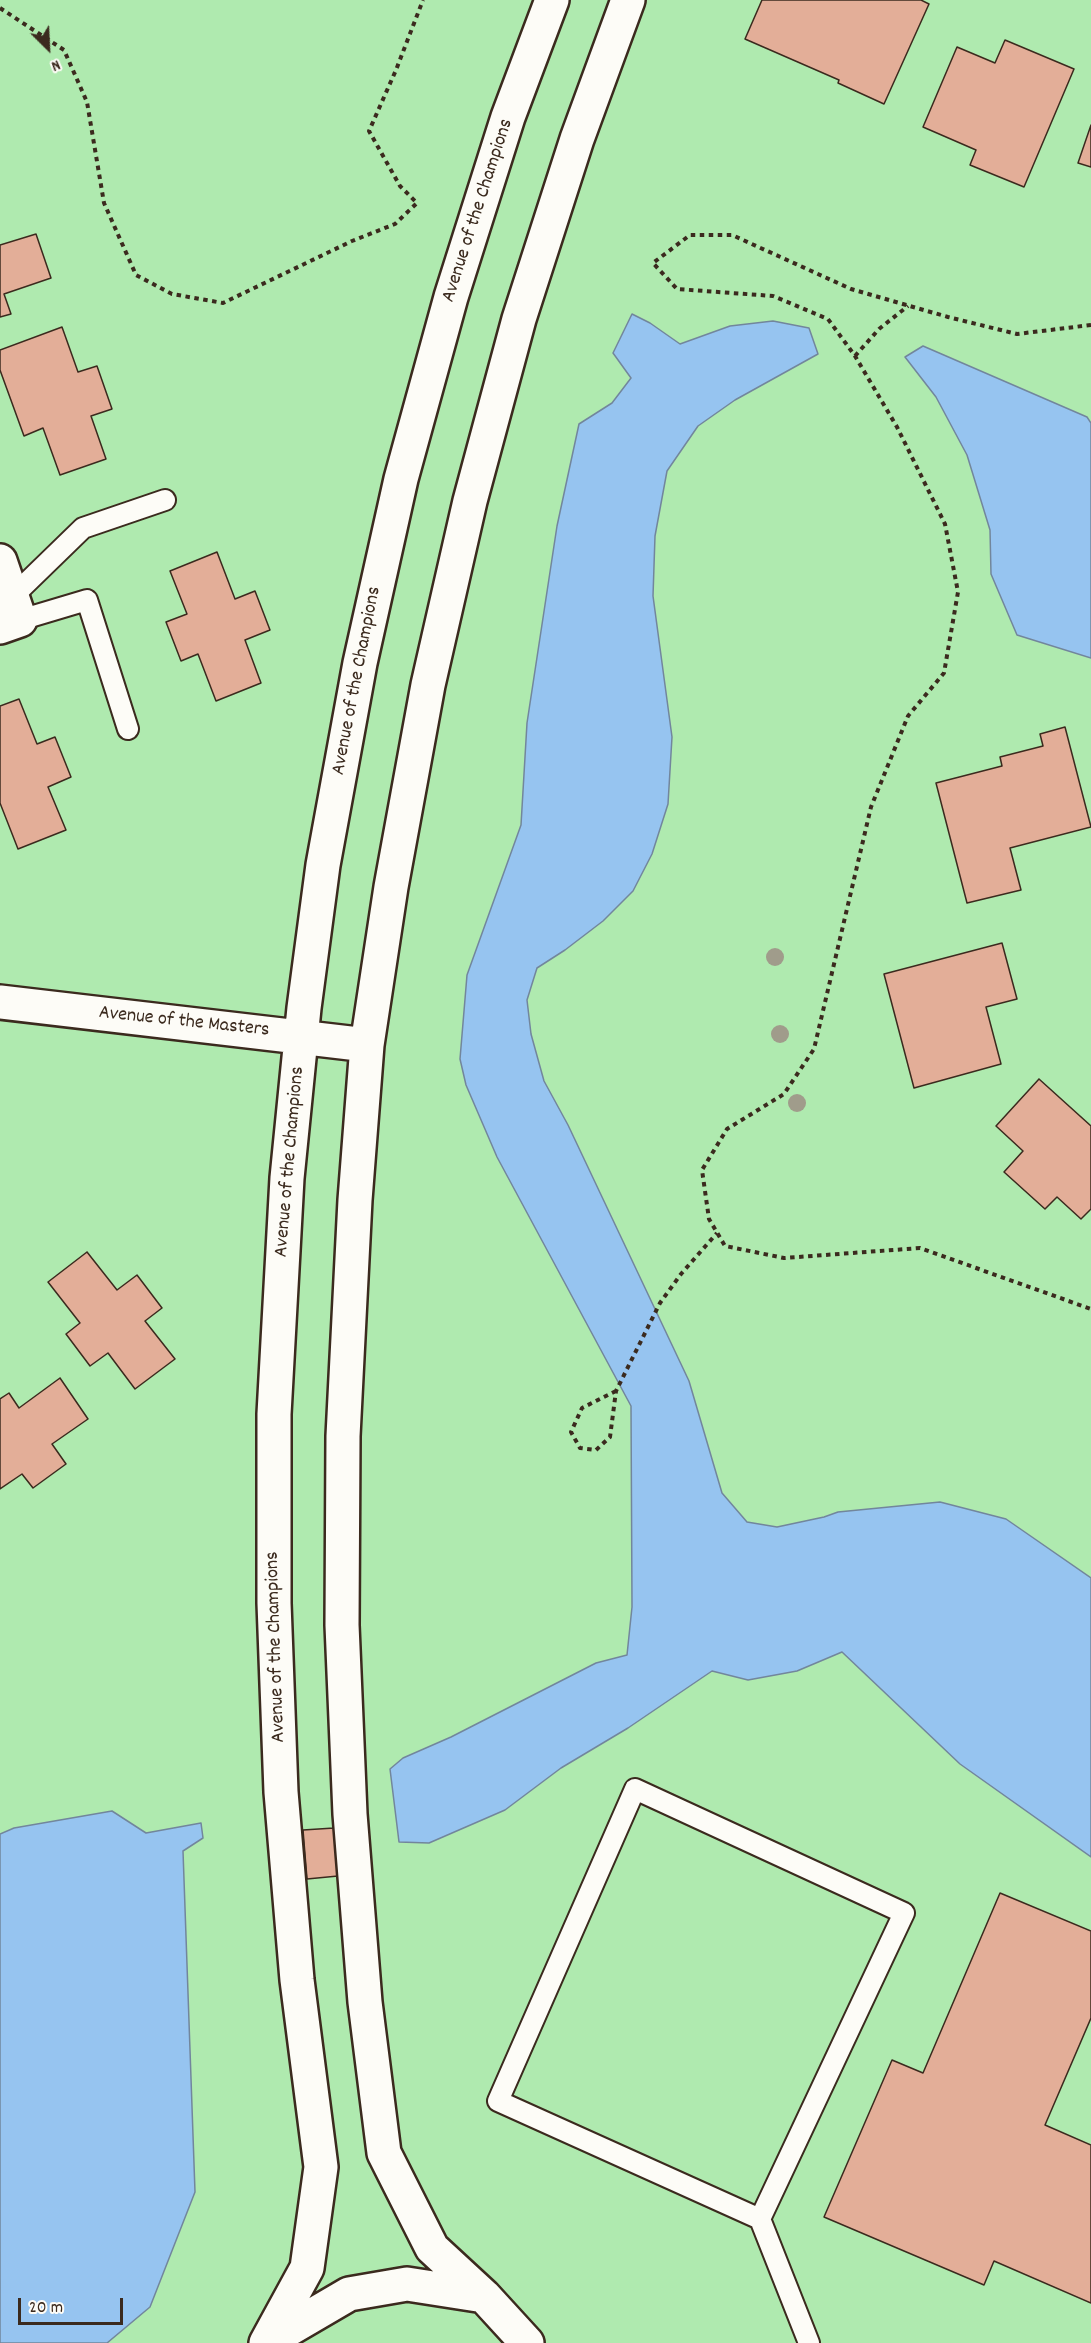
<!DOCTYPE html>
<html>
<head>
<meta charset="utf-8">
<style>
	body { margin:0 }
	#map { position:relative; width:1091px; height:2343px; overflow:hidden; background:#f8ece4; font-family:Dekko,sans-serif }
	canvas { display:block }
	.north { position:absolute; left:18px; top:18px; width:60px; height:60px; -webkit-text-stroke:4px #fdfcf7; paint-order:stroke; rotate:156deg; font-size:16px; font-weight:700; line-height:24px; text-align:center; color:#3b2a1e }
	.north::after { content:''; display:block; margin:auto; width:21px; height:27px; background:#3b2a1e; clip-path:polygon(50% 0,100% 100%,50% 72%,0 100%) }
	.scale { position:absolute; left:18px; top:2298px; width:105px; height:27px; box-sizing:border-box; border:3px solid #3b2a1e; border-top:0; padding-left:8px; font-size:18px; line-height:21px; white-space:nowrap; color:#3b2a1e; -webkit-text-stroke:4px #fdfcf7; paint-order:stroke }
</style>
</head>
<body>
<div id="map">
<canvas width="1091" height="2343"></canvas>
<div class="north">N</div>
<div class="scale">20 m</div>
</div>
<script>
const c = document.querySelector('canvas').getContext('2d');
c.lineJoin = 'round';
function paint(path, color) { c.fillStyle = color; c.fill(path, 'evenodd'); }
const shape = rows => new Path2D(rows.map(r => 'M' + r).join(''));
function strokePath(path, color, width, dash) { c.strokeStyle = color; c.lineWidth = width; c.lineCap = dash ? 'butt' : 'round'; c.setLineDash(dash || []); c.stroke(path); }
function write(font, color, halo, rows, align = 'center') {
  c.font = font + ' Dekko,sans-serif'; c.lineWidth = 6; c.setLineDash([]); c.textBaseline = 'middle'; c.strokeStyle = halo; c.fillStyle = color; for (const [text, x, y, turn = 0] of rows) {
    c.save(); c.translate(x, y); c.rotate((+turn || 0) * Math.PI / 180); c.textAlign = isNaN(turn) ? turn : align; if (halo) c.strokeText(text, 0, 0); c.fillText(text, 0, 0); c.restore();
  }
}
paint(shape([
	[0,0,1091,0,1091,2343,0,2343]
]), '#afeaaf');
const water = shape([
	[632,314,650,323,680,344,730,326,773,321,809,328,818,354,735,400,698,426,667,471,655,536,653,596,672,737,668,804,652,854,633,891,603,921,565,950,537,968,527,1000,531,1034,544,1081,568,1125,689,1381,722,1493,747,1522,777,1527,824,1517,838,1512,940,1502,1006,1519,1091,1578,1091,1857,960,1764,842,1652,797,1671,748,1680,712,1671,628,1728,561,1768,505,1810,429,1843,399,1842,390,1769,403,1758,451,1737,596,1663,627,1655,632,1607,631,1406,497,1157,466,1085,460,1059,467,975,521,825,527,723,557,526,579,424,612,403,631,378,613,353,632,314],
	[923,346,1087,417,1091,423,1091,658,1017,635,991,574,990,530,967,455,936,397,905,357,923,346],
	[112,1811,146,1833,201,1823,203,1838,183,1851,195,2192,150,2307,107,2343,0,2343,0,1834,14,1828,112,1811]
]);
paint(water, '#96c4f0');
strokePath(water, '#72869c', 1.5);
const building = shape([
	[762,0,921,0,929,4,884,104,838,83,839,80,745,39,762,0],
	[1005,40,1074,69,1024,187,970,165,976,150,923,127,957,47,995,63,1005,40],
	[1091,125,1091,167,1078,163,1091,125],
	[36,234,51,278,4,294,11,314,0,317,0,245,36,234],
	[62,327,78,372,97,366,112,409,91,416,106,459,60,475,43,428,24,436,0,370,0,350,62,327],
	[217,552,235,599,255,591,270,630,245,640,261,683,216,701,198,654,181,661,166,622,187,614,170,571,217,552],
	[19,699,37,744,55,737,71,777,48,787,66,830,18,849,0,803,0,706,19,699],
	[1065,727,1091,827,1010,848,1021,890,967,903,936,783,1002,766,1000,757,1043,746,1040,734,1065,727],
	[1002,943,1017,999,986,1007,1001,1064,914,1088,884,974,1002,943],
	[1039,1079,1091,1126,1091,1209,1081,1219,1057,1197,1045,1209,1004,1172,1023,1151,996,1126,1039,1079],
	[87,1252,117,1290,137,1275,162,1308,145,1321,175,1359,135,1389,108,1353,90,1366,66,1334,80,1323,48,1282,87,1252],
	[60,1378,88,1419,52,1444,66,1464,33,1488,22,1474,0,1489,0,1399,9,1393,19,1408,60,1378],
	[334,1828,338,1876,307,1879,303,1830,334,1828],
	[1000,1893,1091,1931,1091,2018,1045,2125,1091,2145,1091,2303,994,2261,984,2285,824,2217,892,2060,923,2073,1000,1893]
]);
paint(building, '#e3ae98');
strokePath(building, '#3b2a1e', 1.5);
const lane = shape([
	[12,597,83,528,165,500],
	[20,620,87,600,128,729],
	[760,2219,904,1913,635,1789,498,2101,760,2219,809,2343]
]);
const street = shape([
	[0,561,20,620,0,627],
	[0,1002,367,1045],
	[484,2296,432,2248,384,2153,365,2002,350,1814,342,1625,343,1436,355,1200,367,1045,391,887,428,685,470,501,519,319,577,139,628,0],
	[267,2342,349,2294,407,2284,484,2296,527,2343],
	[266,2343,307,2268,321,2167,297,1980,281,1792,274,1603,274,1414,287,1178,304,1008,323,865,360,663,401,479,451,297,508,117,552,0]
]);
strokePath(lane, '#3b2a1e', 24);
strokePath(street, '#3b2a1e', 38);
strokePath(shape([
	[0,8,64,50,87,102,104,203,136,275,172,294,223,303,352,241,395,224,417,203,400,186,369,131,396,70,423,0],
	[1091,325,1017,334,948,317,851,289,732,235,690,235,653,263,677,289,773,296,828,319,855,356,897,427,945,524,958,592,944,673,908,716,871,807,814,1049,784,1094,727,1129,702,1170,709,1219,725,1246,784,1258,920,1248,1091,1309],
	[855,356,879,329,908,306],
	[616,1391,582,1408,571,1432,580,1448,596,1450,610,1437,616,1391,660,1303,681,1274,717,1233]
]), '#3b2a1e', 4, [4.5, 4.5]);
strokePath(lane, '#fdfcf7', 20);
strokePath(street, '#fdfcf7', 33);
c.fillStyle = '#a09c8b';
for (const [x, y] of [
	[775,957],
	[780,1034],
	[797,1103]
]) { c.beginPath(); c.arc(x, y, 9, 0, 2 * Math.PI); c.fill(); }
write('20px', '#3b2a1e', '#fdfcf7', [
	["Avenue of the Champions",479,211,-72],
	["Avenue of the Champions",358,681,-79],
	["Avenue of the Masters",184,1023,6],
	["Avenue of the Champions",291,1162,-85],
	["Avenue of the Champions",277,1647,-92]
]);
</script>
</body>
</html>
